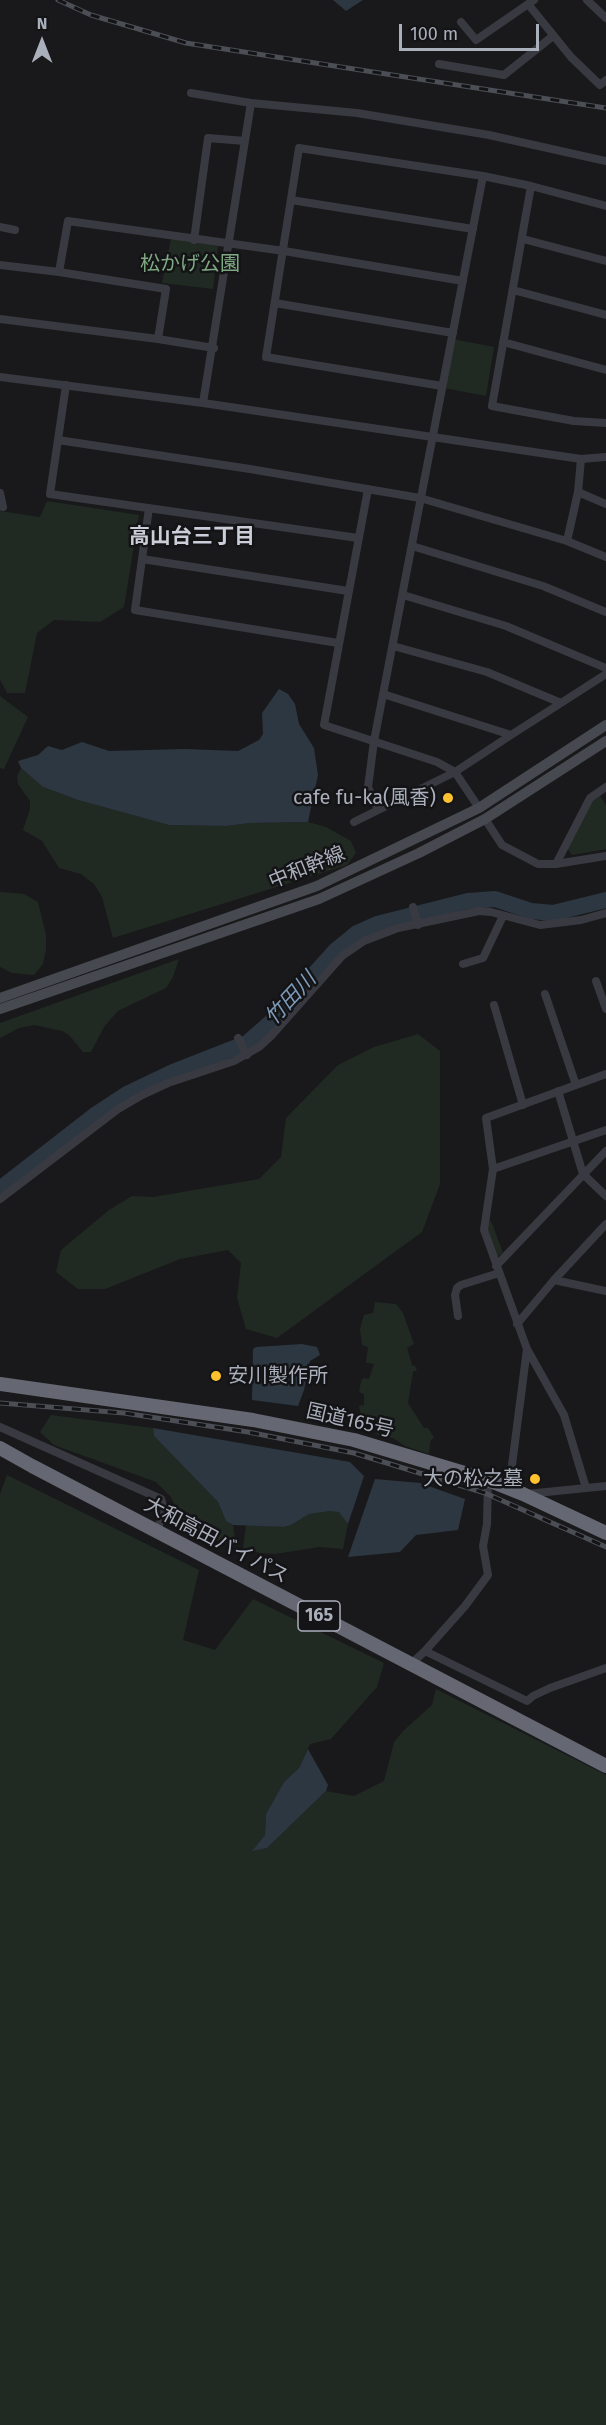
<!DOCTYPE html>
<html>
<head>
<meta charset="utf-8">
<style>
	body { margin:0 }
	#map { position:relative; width:606px; height:2425px; overflow:hidden; background:#19191b; font-family:"Fira Sans",sans-serif }
	canvas { display:block }
	.north { position:absolute; left:12px; top:12px; width:60px; height:60px; -webkit-text-stroke:4px #141416; paint-order:stroke; rotate:0deg; font-size:16px; font-weight:700; line-height:24px; text-align:center; color:#aaafbc }
	.north::after { content:''; display:block; margin:auto; width:21px; height:27px; background:#aaafbc; clip-path:polygon(50% 0,100% 100%,50% 72%,0 100%) }
	.scale { position:absolute; left:399px; top:24px; width:140px; height:27px; box-sizing:border-box; border:3px solid #aaafbc; border-top:0; padding-left:8px; font-size:18px; line-height:21px; white-space:nowrap; color:#aaafbc; -webkit-text-stroke:4px #141416; paint-order:stroke }
</style>
</head>
<body>
<div id="map">
<canvas width="606" height="2425"></canvas>
<div class="north">N</div>
<div class="scale">100 m</div>
</div>
<script>
const c = document.querySelector('canvas').getContext('2d');
c.lineJoin = 'round';
function paint(path, color) { c.fillStyle = color; c.fill(path, 'evenodd'); }
const shape = rows => new Path2D(rows.map(r => 'M' + r).join(''));
function strokePath(path, color, width, dash) { c.strokeStyle = color; c.lineWidth = width; c.lineCap = dash ? 'butt' : 'round'; c.setLineDash(dash || []); c.stroke(path); }
function write(font, color, halo, rows, align = 'center') {
  c.font = font + ' "Fira Sans","Noto Sans JP",sans-serif'; c.lineWidth = 5; c.setLineDash([]); c.textBaseline = 'middle'; c.strokeStyle = halo; c.fillStyle = color; for (const [text, x, y, turn = 0] of rows) {
    c.save(); c.translate(x, y); c.rotate((+turn || 0) * Math.PI / 180); c.textAlign = isNaN(turn) ? turn : align; if (halo) c.strokeText(text, 0, 0); c.fillText(text, 0, 0); c.restore();
  }
}
paint(shape([
	[171,239,218,246,213,289,162,283],
	[453,339,494,347,486,396,444,388],
	[47,501,139,515,124,607,100,622,54,620,37,633,25,693,7,693,0,680,0,511,40,517],
	[0,696,28,717,4,769,0,768],
	[21,768,43,787,78,800,169,825,226,826,250,823,308,822,326,827,351,841,356,853,347,865,113,938,102,897,94,884,81,874,59,868,42,841,23,830,30,809,30,801,18,784,17,776],
	[600,796,606,805,606,849,572,855,567,848,591,800],
	[0,892,24,894,38,902,46,935,46,950,43,964,34,975,12,973,0,967],
	[179,959,173,977,166,988,118,1011,104,1027,91,1052,83,1052,69,1035,62,1031,34,1025,19,1028,0,1038,0,1023],
	[418,1034,440,1051,440,1184,422,1232,277,1338,246,1329,237,1298,241,1263,228,1250,180,1259,105,1289,78,1289,56,1272,61,1250,109,1210,132,1196,153,1197,259,1179,281,1157,286,1118,338,1065,374,1047],
	[491,1221,503,1253,496,1257,484,1230,488,1222],
	[375,1302,396,1304,403,1313,414,1344,407,1348,412,1365,415,1366,417,1370,413,1372,408,1403,424,1428,428,1428,434,1437,430,1442,429,1454,405,1446,393,1438,378,1435,370,1425,367,1415,361,1416,359,1406,364,1405,364,1394,359,1392,361,1381,363,1378,369,1379,374,1364,366,1363,368,1347,362,1345,360,1329,364,1315,373,1313],
	[51,1415,153,1428,154,1436,218,1502,226,1521,233,1525,235,1539,229,1543,222,1543,183,1524,171,1497,156,1482,54,1445,40,1432],
	[7,1475,199,1570,183,1640,215,1650,253,1599,384,1663,377,1687,331,1739,310,1744,299,1768,284,1782,266,1814,265,1835,253,1850,267,1848,326,1791,354,1796,384,1781,394,1742,403,1731,432,1705,436,1689,606,1775,606,2425,0,2425,0,1494],
	[331,1511,339,1511,348,1524,343,1549,320,1547,275,1554,260,1553,243,1549,246,1525,284,1527,291,1525,309,1514]
]), '#202a22');
paint(shape([
	[333,0,363,0,346,11],
	[279,689,288,694,295,704,299,724,314,748,318,775,308,822,250,823,226,826,169,825,78,800,43,787,21,768,18,761,38,755,48,746,62,750,82,742,109,751,185,749,238,751,259,740,263,734,262,713],
	[302,1344,317,1347,320,1355,310,1361,304,1390,298,1406,252,1400,253,1349,256,1347],
	[153,1428,350,1462,364,1476,348,1524,339,1512,331,1511,309,1514,291,1525,284,1527,233,1525,226,1521,218,1502,154,1436],
	[375,1479,420,1483,465,1499,458,1530,416,1535,400,1552,348,1557],
	[308,1749,328,1785,326,1791,267,1848,252,1851,265,1835,266,1814,284,1782,299,1768]
]), '#2d3741');
strokePath(shape([
	[0,1189,95,1115,127,1094,173,1072,247,1043,270,1023,335,951,357,933,377,924,468,901,495,899,531,911,553,913,606,900]
]), '#2d3741', 16);
strokePath(shape([
	[587,0,606,18],
	[528,4,571,57,600,85,606,80],
	[461,22,476,40,534,0],
	[439,64,504,75,553,36],
	[191,93,251,103,357,113,489,135,606,161],
	[291,200,473,229],
	[606,206,531,186,492,406,574,421,606,423],
	[0,227,15,230],
	[523,239,606,261],
	[194,240,208,138,245,141],
	[0,265,59,272,166,289,158,339,0,319],
	[59,272,68,221,284,251,463,281],
	[513,290,606,315],
	[275,303,453,333],
	[158,339,214,348],
	[503,342,606,370],
	[0,377,203,403,581,459,606,457],
	[66,385,50,494,358,538],
	[442,386,266,357,299,148,483,176],
	[203,403,251,103],
	[58,440,250,469,420,498,567,541,606,557],
	[368,489,324,725,437,762,455,772,479,808],
	[578,492,581,459],
	[0,493,3,507],
	[149,508,135,610,338,643],
	[567,541,578,492,606,504],
	[412,546,543,586,606,612],
	[142,559,348,591],
	[403,595,506,626,606,668],
	[383,694,511,735,561,703,487,672,393,646],
	[561,703,606,674],
	[378,810,368,787,374,741,483,176,531,186],
	[485,819,502,845,538,864,556,864,606,856],
	[354,822,455,772,511,735],
	[556,864,590,798,606,787],
	[413,907,418,925],
	[463,964,483,958,503,916],
	[596,981,606,1009],
	[545,994,576,1085],
	[494,1005,523,1105],
	[238,1038,247,1055],
	[558,1091,583,1174,606,1196],
	[493,1169,606,1130],
	[0,1199,118,1109,142,1095,168,1083,234,1061,259,1047,271,1036,342,956,364,941,398,928,479,911,491,912,540,925,581,920,606,913],
	[496,1266,606,1151],
	[554,1280,606,1291],
	[458,1316,455,1295,457,1288,461,1285,499,1273],
	[517,1324,554,1280,606,1224],
	[527,1349,484,1230,493,1169,486,1118,606,1074],
	[0,1427,161,1499,165,1512,156,1531],
	[509,1488,527,1349,564,1415,586,1488],
	[527,1494,606,1486],
	[425,1651,527,1701,533,1696,550,1688,606,1668],
	[411,1664,425,1651,465,1606,488,1575,483,1546,487,1524,488,1480]
]), '#393a41', 8);
strokePath(shape([
	[0,998,317,886,479,808,606,725],
	[0,1009,319,899,419,853,485,819,606,741]
]), '#474951', 10);
strokePath(shape([
	[0,1384,253,1420,354,1440,488,1480,523,1494,606,1533],
	[0,1448,32,1466,606,1766]
]), '#656872', 14);
const rail = shape([
	[58,0,91,15,186,43,606,108],
	[0,1403,124,1413,248,1432,354,1453,485,1493,606,1547]
]);
strokePath(rail, '#4c4e56', 5);
strokePath(rail, '#141416', 3, [9]);
for (const [x, y, r, color] of [
	[448,798,6,"#ffc12d"],
	[216,1376,6,"#ffc12d"],
	[535,1479,6,"#ffc12d"]
]) { const dot = new Path2D(); dot.arc(x, y, r, 0, 2 * Math.PI); c.fillStyle = color; c.fill(dot); strokePath(dot, '#141416', 2); }
for (const [x, y, w] of [
	[319,1616,42]
]) { const box = new Path2D(); box.roundRect(x - w / 2, y - 15, w, 30, 4.5); c.fillStyle = '#141416'; c.fill(box); strokePath(box, '#aaafbc', 1.5); }
write('bold 18px', '#aaafbc', null, [
	["165",319,1616]
]);
write('20px', '#7fa983', '#141416', [
	["松かげ公園",190,264]
]);
write('20px', '#aaafbc', '#141416', [
	["cafe fu-ka(風香)",436,798],
	["安川製作所",228,1376,"left"],
	["大の松之墓",523,1479]
], 'right');
write('20px', '#aaafbc', '#141416', [
	["中和幹線",307,868,-22],
	["国道165号",350,1421,13],
	["大和高田バイパス",216,1541,28]
]);
write('bold 21px', '#cbced8', '#141416', [
	["高山台三丁目",192,537]
]);
write('italic 21px', '#7e9bba', '#141416', [
	["竹田川",291,999,-47]
]);
</script>
</body>
</html>
